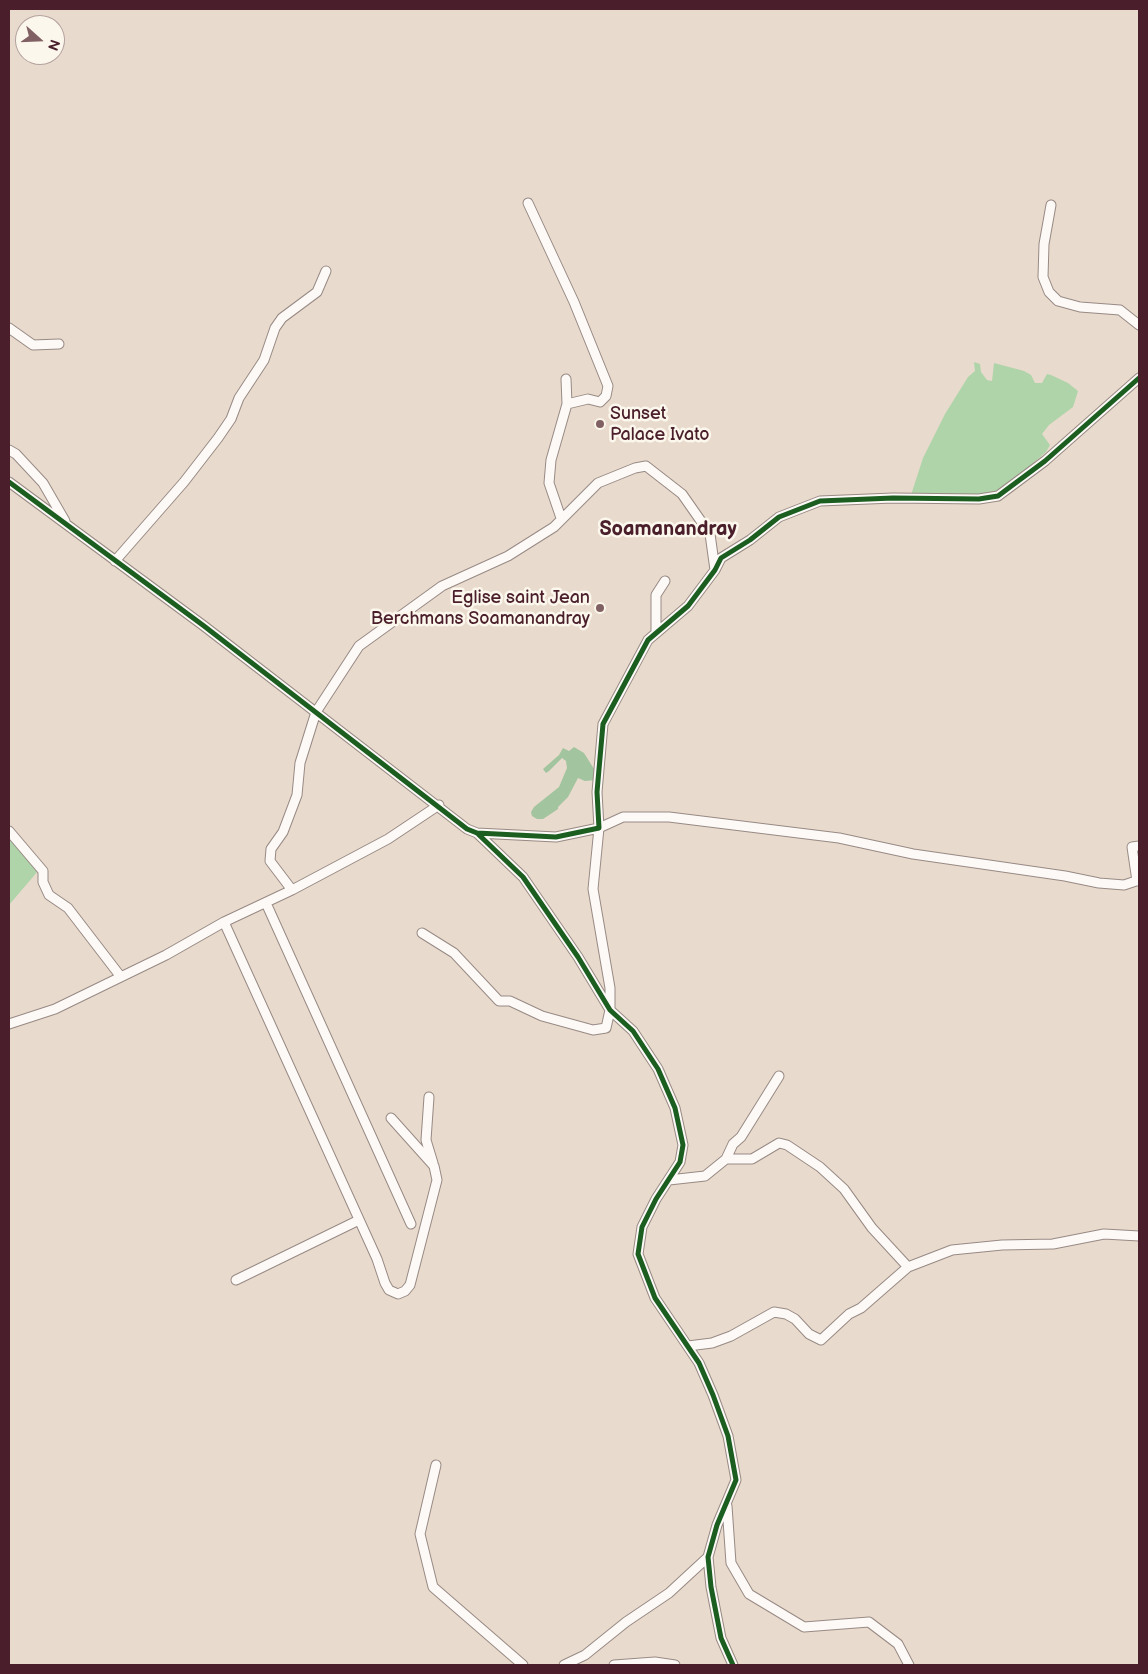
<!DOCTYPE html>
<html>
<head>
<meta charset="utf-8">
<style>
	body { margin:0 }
	#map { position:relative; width:1148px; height:1674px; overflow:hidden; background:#e8dacc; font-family:"Balsamiq Sans",sans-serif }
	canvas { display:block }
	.frame { position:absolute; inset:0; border:10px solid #4a1f2b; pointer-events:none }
	.north { position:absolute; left:15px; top:15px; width:50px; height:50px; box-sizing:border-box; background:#fbf7ec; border:1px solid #b4a19f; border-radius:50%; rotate:110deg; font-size:14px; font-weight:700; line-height:20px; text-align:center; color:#4a1f2b }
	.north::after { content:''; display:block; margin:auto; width:18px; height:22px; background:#816063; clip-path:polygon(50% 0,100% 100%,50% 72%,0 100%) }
</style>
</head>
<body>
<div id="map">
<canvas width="1148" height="1674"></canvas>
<div class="frame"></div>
<div class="north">N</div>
</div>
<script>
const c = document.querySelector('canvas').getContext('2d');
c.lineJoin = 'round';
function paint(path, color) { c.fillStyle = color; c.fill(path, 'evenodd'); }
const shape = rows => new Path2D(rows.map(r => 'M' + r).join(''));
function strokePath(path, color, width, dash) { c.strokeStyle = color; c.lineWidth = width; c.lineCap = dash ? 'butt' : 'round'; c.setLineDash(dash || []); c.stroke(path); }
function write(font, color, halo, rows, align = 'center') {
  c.font = font + ' "Balsamiq Sans",sans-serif'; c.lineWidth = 5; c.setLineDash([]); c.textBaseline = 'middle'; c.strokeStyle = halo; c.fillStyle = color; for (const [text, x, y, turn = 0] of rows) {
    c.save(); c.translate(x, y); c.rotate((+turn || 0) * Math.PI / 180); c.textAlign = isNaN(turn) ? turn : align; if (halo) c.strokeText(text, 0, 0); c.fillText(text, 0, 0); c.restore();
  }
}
paint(shape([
	[974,362,980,364,981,372,987,380,992,381,994,363,1024,371,1031,375,1035,383,1042,383,1047,374,1051,375,1068,383,1078,391,1073,407,1049,425,1042,434,1050,445,1046,452,1000,492,972,497,911,495,923,458,945,414,968,377,975,371],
	[9,836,38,871,9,905]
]), '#afd4a9');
paint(shape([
	[574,747,584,753,594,769,595,780,585,781,578,778,568,797,558,807,558,809,543,819,537,819,532,816,531,812,534,807,559,787,567,768,566,761,562,758,549,771,546,773,543,769,559,755,563,748,569,751]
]), '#a2c49e');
const street = shape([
	[528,203,574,302,608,386,606,396,600,402,588,399,567,404],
	[1051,205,1044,244,1043,277,1049,292,1058,301,1080,307,1120,310,1139,325],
	[9,328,33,345,59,344],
	[9,450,16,454,43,483,65,521],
	[9,482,204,626,467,829,477,833,523,877,578,957,610,1010,633,1031,658,1069,675,1108,683,1145,680,1162,656,1199,642,1227,638,1254,655,1298,699,1363,713,1395,728,1436,736,1480,717,1525,708,1557,711,1587,721,1638,733,1665],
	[561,518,549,483,551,460,567,404,566,379],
	[115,561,184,482,218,438,231,419,239,398,264,360,275,328,282,318,317,292,326,271],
	[656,631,656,595,665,581],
	[9,831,43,871,43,882,49,895,68,908,121,977],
	[477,833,556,837,599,828,597,792,603,724,648,640,688,606,715,570,721,558,750,540,779,517,820,501,893,498,979,499,998,496,1045,461,1139,378],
	[1137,881,1132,847,1139,846],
	[292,890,270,861,271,849,283,832,297,795,300,763,316,712,359,646,442,586,508,556,554,527,598,483,635,468,646,466,682,494,710,534,715,570],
	[266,903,411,1224],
	[224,922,377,1259,385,1283,389,1290,398,1294,405,1291,410,1285,437,1180,434,1166,391,1118],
	[422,933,454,953,499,1001,510,1001,542,1016,593,1030,606,1028,610,1010,610,988,593,889,599,828,623,817,669,817,839,838,913,854,1065,876,1099,883,1124,885,1139,880],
	[9,1024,55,1009,166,955,224,922,292,890,388,839,439,805],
	[429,1097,426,1140,433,1163],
	[726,1159,752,1159,779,1143,787,1145,820,1167,844,1189,872,1228,908,1267],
	[669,1180,705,1176,726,1159,733,1144,741,1137,779,1076],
	[236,1280,359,1220],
	[688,1346,712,1343,731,1336,774,1312,786,1314,795,1319,809,1334,821,1340,849,1314,861,1308,908,1267,952,1250,1002,1245,1053,1244,1104,1234,1139,1236],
	[436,1465,420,1534,433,1587,523,1665],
	[727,1506,731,1563,749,1594,804,1627,869,1622,898,1644,909,1665],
	[564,1665,585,1655,626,1622,669,1593,708,1557],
	[614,1665,655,1662,675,1665]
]);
strokePath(street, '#988a84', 11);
strokePath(street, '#fcf9f7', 9);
strokePath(shape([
	[9,482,204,626,467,829,477,833,523,877,578,957,610,1010,633,1031,658,1069,675,1108,683,1145,680,1162,656,1199,642,1227,638,1254,655,1298,699,1363,713,1395,728,1436,736,1480,717,1525,708,1557,711,1587,721,1638,733,1665],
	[477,833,556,837,599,828,597,792,603,724,648,640,688,606,715,570,721,558,750,540,779,517,820,501,893,498,979,499,998,496,1045,461,1139,378]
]), '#1b5e20', 5);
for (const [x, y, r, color] of [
	[600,424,5,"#816063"],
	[600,608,5,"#816063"]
]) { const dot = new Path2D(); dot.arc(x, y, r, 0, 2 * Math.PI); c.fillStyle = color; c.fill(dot); strokePath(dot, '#fbf7ec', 2); }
write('18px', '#4a1f2b', '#fbf7ec', [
	["Sunset",610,414],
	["Palace Ivato",610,435],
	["Eglise saint Jean",590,598,"right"],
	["Berchmans Soamanandray",590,619,"right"]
], 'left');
write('bold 20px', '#4a1f2b', '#fbf7ec', [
	["Soamanandray",668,530]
]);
</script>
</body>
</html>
